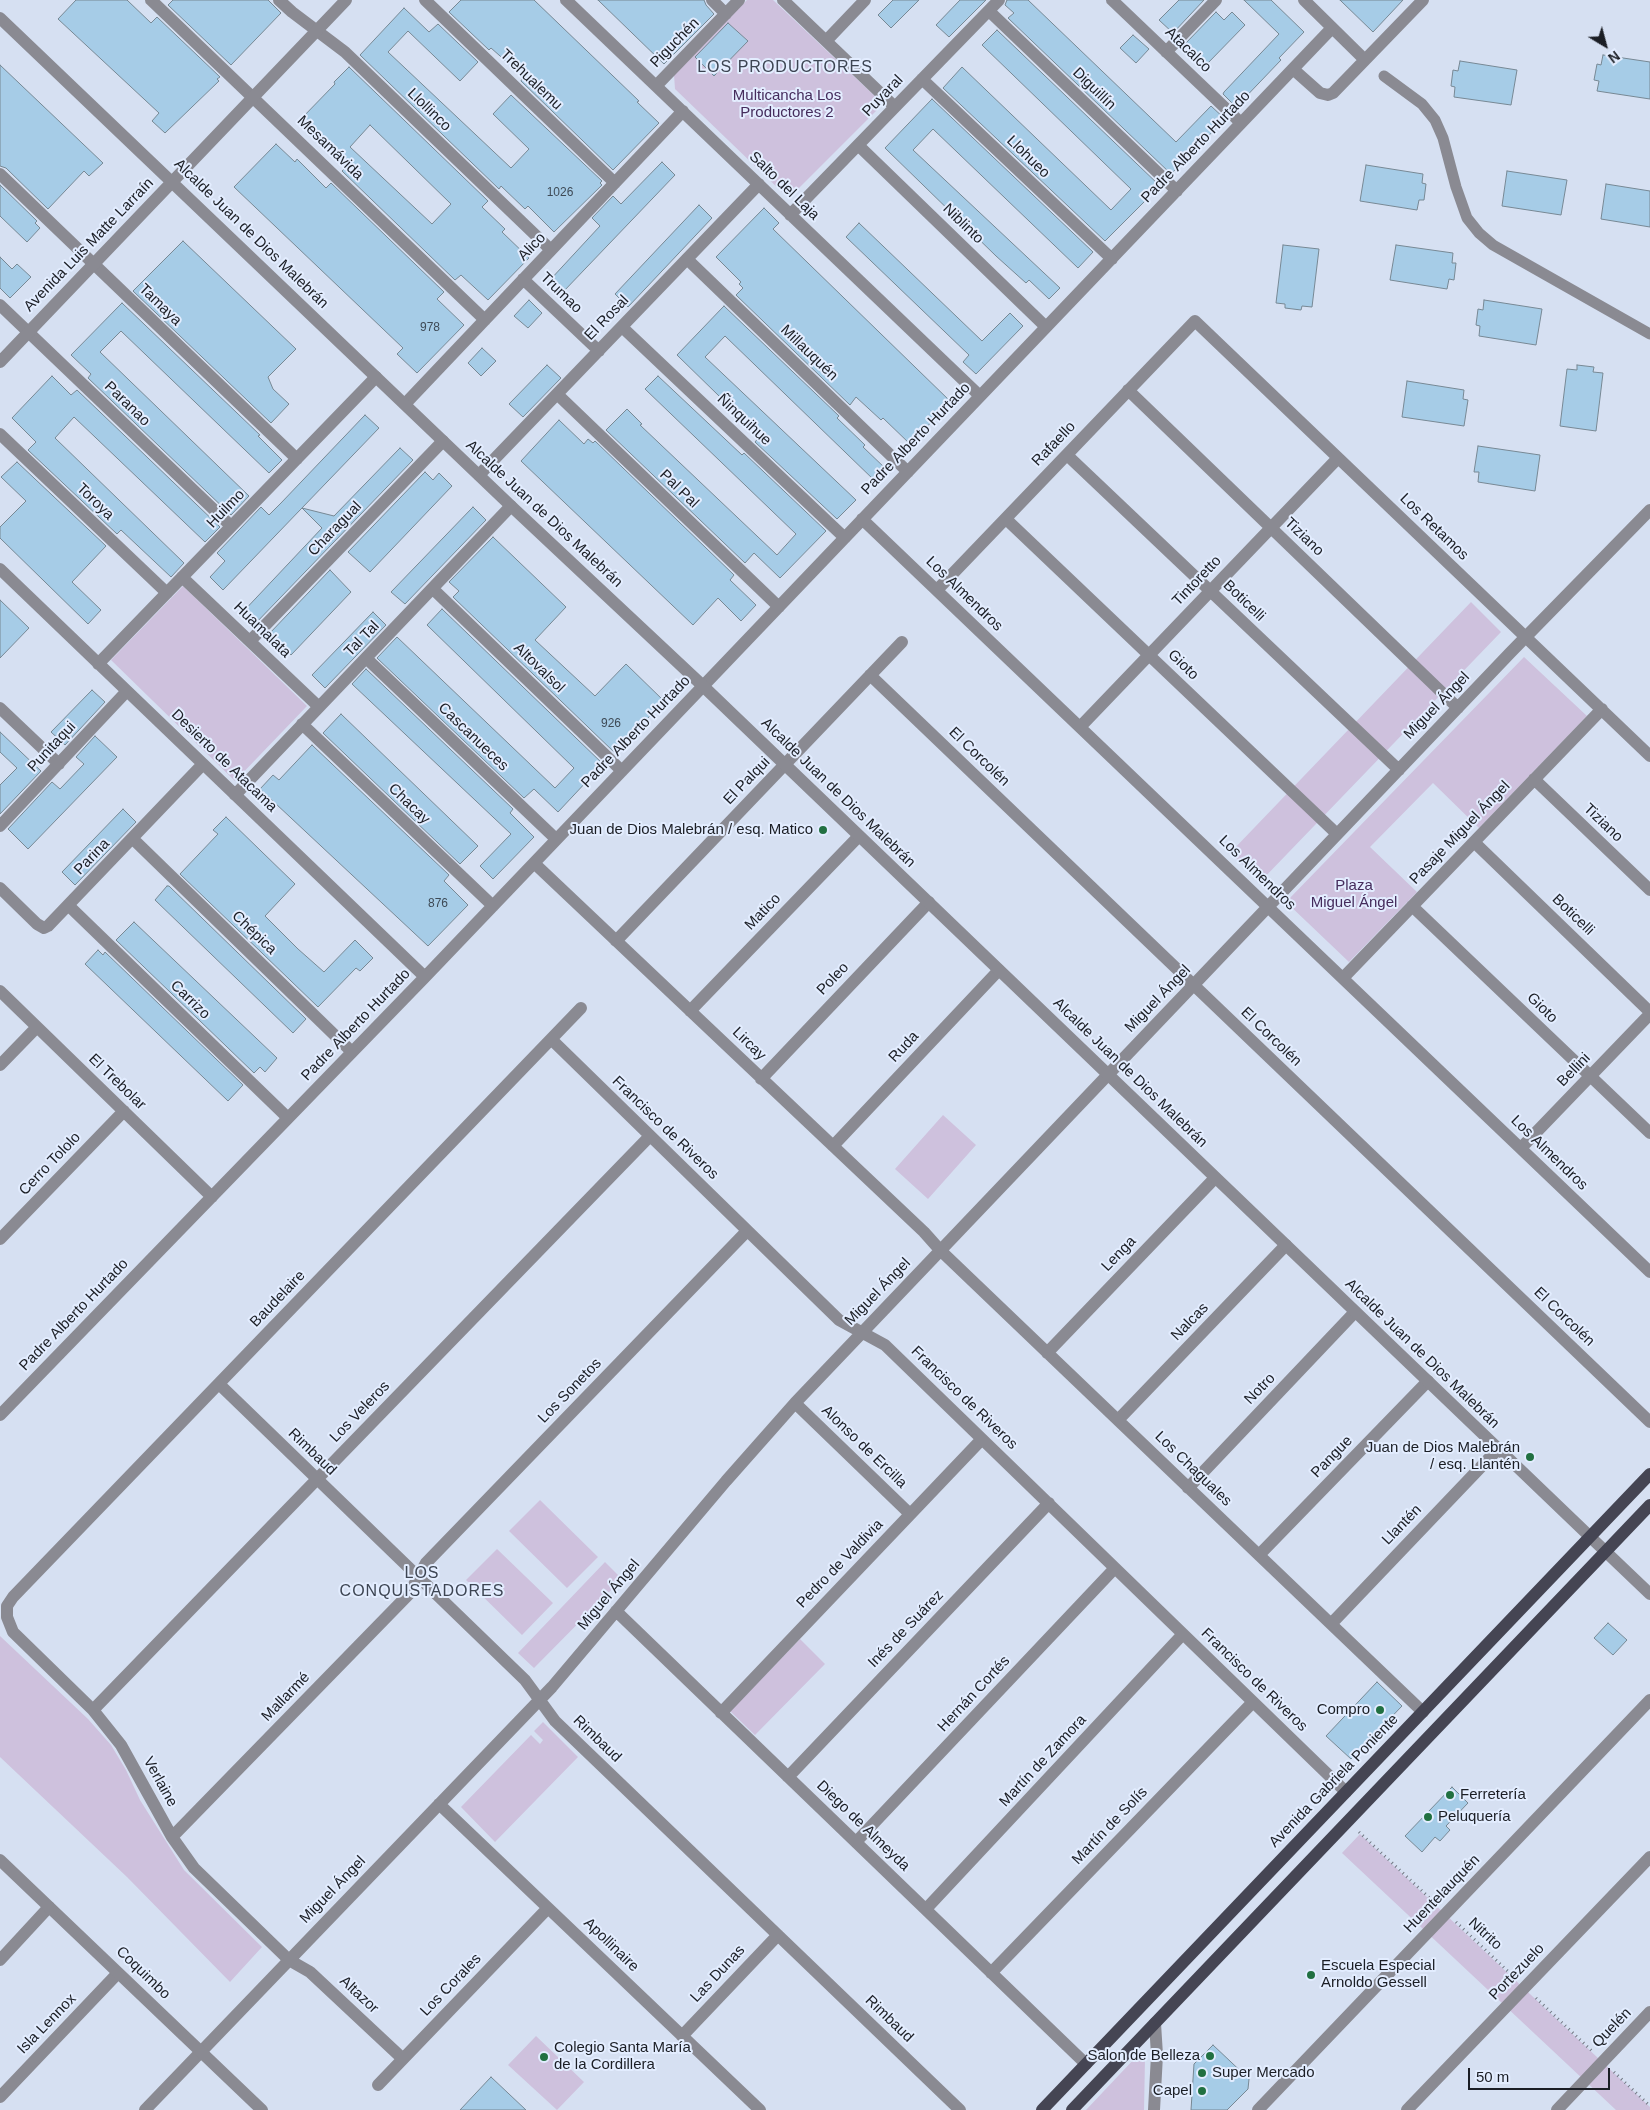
<!DOCTYPE html>
<html>
<head>
<meta charset="utf-8">
<style>
	body { margin:0 }
	#map { position:relative; width:1650px; height:2110px; overflow:hidden; background:#d6e0f2; font-family:Helvetica,sans-serif }
	canvas { display:block }
	.north { position:absolute; left:1580px; top:20px; width:50px; height:50px; -webkit-text-stroke:4px #e3edff; paint-order:stroke; rotate:143deg; font-size:14px; font-weight:700; line-height:20px; text-align:center; color:#1b1e25 }
	.north::after { content:''; display:block; margin:auto; width:18px; height:22px; background:#1b1e25; clip-path:polygon(50% 0,100% 100%,50% 72%,0 100%) }
	.scale { position:absolute; left:1468px; top:2068px; width:142px; height:22px; box-sizing:border-box; border:2px solid #1b1e25; border-top:0; padding-left:6px; font-size:15px; line-height:18px; white-space:nowrap; color:#1b1e25; -webkit-text-stroke:4px #e3edff; paint-order:stroke }
</style>
</head>
<body>
<div id="map">
<canvas width="1650" height="2110"></canvas>
<div class="north">N</div>
<div class="scale">50 m</div>
</div>
<script>
const c = document.querySelector('canvas').getContext('2d');
c.lineJoin = 'round';
function paint(path, color) { c.fillStyle = color; c.fill(path, 'evenodd'); }
const shape = rows => new Path2D(rows.map(r => 'M' + r).join(''));
function strokePath(path, color, width, dash) { c.strokeStyle = color; c.lineWidth = width; c.lineCap = dash ? 'butt' : 'round'; c.setLineDash(dash || []); c.stroke(path); }
function write(font, color, halo, rows, align = 'center') {
  c.font = font + ' Helvetica,sans-serif'; c.lineWidth = 4; c.setLineDash([]); c.textBaseline = 'middle'; c.strokeStyle = halo; c.fillStyle = color; for (const [text, x, y, turn = 0] of rows) {
    c.save(); c.translate(x, y); c.rotate((+turn || 0) * Math.PI / 180); c.textAlign = isNaN(turn) ? turn : align; if (halo) c.strokeText(text, 0, 0); c.fillText(text, 0, 0); c.restore();
  }
}
paint(shape([
	[747,0,773,0,879,100,879,108,796,191,782,192,675,89,674,75],
	[183,586,307,706,235,781,111,660],
	[1471,602,1501,632,1261,881,1230,853],
	[1524,657,1587,716,1479,828,1433,783,1370,847,1417,892,1349,962,1286,902],
	[943,1115,976,1145,928,1199,895,1169],
	[540,1500,598,1557,567,1588,509,1531],
	[497,1549,553,1603,522,1635,466,1580],
	[605,1562,622,1579,534,1668,518,1653],
	[0,1636,88,1719,111,1745,126,1770,140,1800,184,1870,262,1947,230,1982,127,1877,0,1757],
	[800,1639,825,1664,755,1735,730,1711],
	[543,1722,578,1757,495,1842,461,1807,531,1735,540,1744,543,1740,534,1731],
	[1360,1834,1650,2107,1650,2110,1616,2110,1342,1853],
	[536,2036,584,2082,557,2110,508,2065],
	[1142,2054,1145,2059,1144,2110,1086,2110,1136,2057]
]), '#cec1dd');
const building = shape([
	[76,0,127,0,151,23,157,17,220,77,217,79,219,81,165,133,152,121,159,113,58,19,76,0],
	[173,0,268,0,281,13,231,65,168,5,173,0],
	[461,0,534,0,639,101,637,102,659,123,613,170,521,81,522,78,508,63,491,48,489,50,449,12,461,0],
	[598,0,704,0,706,5,714,14,664,64,598,0],
	[893,0,919,0,891,28,878,15,893,0],
	[960,0,986,0,949,37,936,25,960,0],
	[1007,0,1028,0,1176,142,1211,106,1225,119,1171,174,1008,18,1014,13,1005,5,1007,0],
	[1179,0,1204,0,1173,33,1159,20,1179,0],
	[1244,0,1271,0,1304,32,1279,58,1281,60,1236,107,1223,94,1224,92,1279,34,1244,0],
	[1340,0,1403,0,1373,32,1340,0],
	[404,8,429,32,438,24,478,62,460,81,408,31,388,52,511,168,529,149,493,114,511,95,602,181,600,183,602,185,554,232,528,206,525,209,501,186,499,189,360,55,404,8],
	[1216,12,1224,20,1232,12,1245,25,1206,65,1184,45,1216,12],
	[728,23,748,41,714,76,695,57,728,23],
	[997,30,1160,186,1105,241,943,88,962,67,1111,210,1131,189,982,45,997,30],
	[1133,35,1149,49,1136,63,1120,48,1133,35],
	[1603,55,1650,62,1650,99,1597,91,1599,81,1594,80,1597,64,1601,65,1603,55],
	[1460,61,1517,70,1511,105,1454,97,1455,87,1451,86,1453,70,1458,71,1460,61],
	[0,65,103,163,89,176,84,171,48,209,6,168,0,166,0,65],
	[349,67,488,201,482,207,505,229,502,232,529,258,488,300,461,275,455,280,342,171,346,167,300,120,335,84,334,82,349,67],
	[370,125,451,204,432,224,350,147,370,125],
	[932,99,1093,252,1078,268,933,129,913,150,1060,288,1049,299,1029,280,1026,283,996,256,885,148,932,99],
	[276,144,295,162,297,159,326,188,331,183,444,292,437,299,464,325,417,373,397,354,403,348,234,187,276,144],
	[662,162,675,175,563,292,550,280,600,226,592,218,613,196,621,204,662,162],
	[1366,165,1423,174,1422,183,1426,184,1424,200,1419,200,1417,210,1360,201,1366,165],
	[1507,171,1567,180,1561,215,1502,206,1507,171],
	[1606,184,1650,191,1650,227,1601,219,1606,184],
	[0,185,37,221,35,223,40,228,27,242,0,216,0,185],
	[699,205,712,218,628,307,615,294,699,205],
	[764,208,779,223,773,229,951,402,910,444,883,418,881,420,856,397,850,405,736,295,743,288,739,284,741,282,716,257,764,208],
	[859,223,982,341,1010,313,1023,326,976,374,963,362,969,355,846,237,859,223],
	[183,241,296,349,268,377,273,389,289,404,271,423,133,291,183,241],
	[1283,245,1319,249,1312,307,1302,306,1301,310,1285,308,1285,304,1276,303,1283,245],
	[1396,245,1453,253,1452,263,1456,263,1454,280,1449,279,1447,289,1390,280,1396,245],
	[0,257,12,269,17,264,31,277,10,298,0,288,0,257],
	[529,300,542,313,528,328,514,316,529,300],
	[1484,300,1542,309,1536,345,1479,336,1480,326,1476,325,1478,309,1483,310,1484,300],
	[122,303,260,435,258,436,282,460,269,473,121,331,100,352,249,496,231,515,88,378,91,374,71,355,122,303],
	[724,306,839,416,837,418,865,445,863,447,886,469,875,481,725,336,705,357,856,500,837,519,755,442,760,436,677,355,724,306],
	[482,348,496,361,481,376,468,363,482,348],
	[547,365,561,378,523,417,509,404,547,365],
	[1577,365,1594,367,1593,372,1603,373,1596,431,1560,426,1567,369,1577,370,1577,365],
	[52,376,71,395,77,390,220,527,205,542,74,417,55,438,184,563,171,577,121,530,117,534,28,450,36,442,12,418,52,376],
	[658,376,742,455,744,453,826,531,780,578,754,553,745,563,606,430,627,409,642,424,640,425,777,555,796,534,645,389,658,376],
	[1407,381,1464,390,1463,399,1468,400,1464,426,1402,417,1407,381],
	[365,415,379,428,223,590,210,577,225,561,217,553,261,507,269,515,281,503,365,415],
	[559,420,584,444,588,439,593,443,595,441,734,575,730,580,756,605,741,621,718,598,693,625,521,461,559,420],
	[1478,446,1540,455,1535,491,1478,482,1479,472,1474,472,1478,446],
	[400,448,413,460,252,627,240,615,322,528,302,508,334,516,400,448],
	[17,462,106,546,72,582,101,610,88,624,0,538,0,527,26,501,1,477,17,462],
	[425,472,433,480,439,473,452,486,370,572,348,552,425,472],
	[473,507,486,520,405,604,391,592,473,507],
	[493,537,566,607,535,640,595,696,626,664,664,701,615,753,453,597,459,591,449,582,493,537],
	[330,570,351,592,291,655,269,634,330,570],
	[0,600,29,628,0,658,0,600],
	[442,609,603,764,558,812,534,789,524,798,377,658,397,637,555,788,574,768,427,625,442,609],
	[373,612,386,625,325,688,312,675,373,612],
	[366,669,513,809,510,813,534,837,493,879,480,866,511,834,352,684,366,669],
	[92,690,105,702,65,745,51,732,92,690],
	[341,714,478,846,460,864,323,733,341,714],
	[0,732,41,771,0,814,0,785,17,768,0,752,0,732],
	[95,736,117,757,28,849,8,829,52,782,60,789,84,764,76,757,95,736],
	[312,745,449,875,444,881,468,905,428,946,260,789,273,775,279,780,312,745],
	[123,809,136,822,75,885,62,872,123,809],
	[226,817,295,884,265,916,298,949,324,972,355,940,373,958,360,971,356,968,318,1007,180,874,218,834,213,830,226,817],
	[167,886,169,886,306,1019,293,1033,155,900,167,886],
	[134,922,277,1058,265,1072,260,1067,254,1073,116,940,134,922],
	[98,950,103,955,105,952,243,1085,228,1101,85,964,98,950],
	[1608,1623,1627,1640,1613,1655,1594,1638,1608,1623],
	[1377,1682,1402,1706,1351,1759,1326,1736,1377,1682],
	[1452,1787,1468,1803,1446,1826,1450,1830,1440,1841,1435,1837,1422,1852,1405,1836,1452,1787],
	[1213,2045,1249,2079,1248,2089,1227,2110,1191,2110,1194,2064,1213,2045],
	[491,2077,526,2110,460,2110,491,2077]
]);
paint(building, '#a6cce7');
strokePath(building, '#778894', 1);
strokePath(shape([
	[1359,1832,1435,1903],
	[1456,1922,1515,1978],
	[1536,1998,1593,2052],
	[1614,2072,1650,2106]
]), '#727884', 3, [1, 4]);
strokePath(shape([
	[1384,76,1422,104,1435,120,1443,138,1456,187,1467,218,1479,233,1493,245,1650,334]
]), '#8a8a92', 11);
strokePath(shape([
	[151,0,485,320],
	[279,0,292,12,345,52,551,250],
	[425,0,615,183],
	[566,0,980,396],
	[712,0,726,14],
	[783,0,895,107],
	[1112,0,1241,123],
	[1304,0,1365,60],
	[989,11,1177,191],
	[826,41,865,0],
	[1166,52,1216,0],
	[1293,69,1320,93,1328,95,1333,93,1423,0],
	[922,79,1112,259],
	[656,86,739,0],
	[858,145,1046,327],
	[0,174,297,459],
	[790,215,999,0],
	[687,259,908,472],
	[523,279,599,351],
	[0,305,231,526],
	[622,327,845,538],
	[1128,390,1458,708],
	[557,394,779,607],
	[405,404,683,111],
	[0,434,167,593],
	[1067,455,1399,770],
	[479,475,759,184],
	[862,519,1650,1272],
	[1006,519,1337,834],
	[0,569,425,977],
	[182,577,319,707],
	[433,589,622,771],
	[937,590,1195,321,1650,756],
	[250,641,443,441],
	[366,658,556,839],
	[98,664,376,377],
	[870,675,1650,1422],
	[0,708,59,764],
	[302,724,493,906],
	[1080,727,1338,458],
	[1534,779,1650,890],
	[235,795,511,506],
	[0,826,127,691],
	[132,838,352,1052],
	[1474,842,1650,1012],
	[534,863,924,1232,940,1250,1423,1712],
	[0,888,37,924,44,928,48,926,203,764],
	[68,905,288,1118],
	[1412,906,1650,1133],
	[616,941,902,642],
	[1343,978,1602,709],
	[0,991,212,1197],
	[690,1011,859,836],
	[551,1039,839,1320,885,1345,1346,1792],
	[0,1065,37,1027],
	[761,1079,929,902],
	[833,1146,999,970],
	[1521,1148,1650,1014],
	[0,1239,124,1111],
	[1047,1353,1215,1178],
	[219,1384,525,1680,555,1721,960,2110],
	[795,1403,910,1514],
	[0,1415,425,977,1332,28],
	[1118,1420,1286,1245],
	[1188,1488,1355,1312],
	[1606,1552,1650,1594],
	[1259,1555,1428,1381],
	[616,1611,1086,2064],
	[1331,1624,1498,1449],
	[93,1710,650,1136],
	[721,1713,982,1439],
	[788,1777,1049,1503],
	[439,1804,760,2110],
	[172,1837,409,1594,426,1563,747,1231],
	[856,1842,1115,1568],
	[926,1909,1183,1634],
	[0,1960,49,1907],
	[991,1973,1253,1702],
	[682,2036,778,1935],
	[403,2059,310,1972,289,1960,194,1868,172,1837,121,1745,93,1710,13,1632,7,1617,7,1606,13,1597,581,1008],
	[378,2085,548,1908],
	[0,2097,118,1973],
	[145,2110,552,1687,726,1481,795,1403,1510,653,1650,510],
	[1154,2110,1157,2055,1155,2023],
	[1258,2110,1650,1700],
	[1407,2110,1650,1857],
	[1557,2110,1650,2012]
]), '#8a8a92', 12);
strokePath(shape([
	[0,18,511,506,703,686,1606,1552],
	[0,362,346,0],
	[0,1860,262,2110]
]), '#8a8a92', 12);
strokePath(shape([
	[1042,2110,1650,1474],
	[1072,2110,1650,1505]
]), '#454553', 12);
for (const [x, y, r, color] of [
	[823,830,5,"#217041"],
	[1530,1457,5,"#217041"],
	[1380,1710,5,"#217041"],
	[1450,1795,5,"#217041"],
	[1428,1817,5,"#217041"],
	[1311,1975,5,"#217041"],
	[1210,2056,5,"#217041"],
	[544,2057,5,"#217041"],
	[1202,2073,5,"#217041"],
	[1202,2091,5,"#217041"]
]) { const dot = new Path2D(); dot.arc(x, y, r, 0, 2 * Math.PI); c.fillStyle = color; c.fill(dot); strokePath(dot, '#e3edff', 2); }
write('12px', '#3e4a56', null, [
	["1026",560,193],
	["978",430,328],
	["926",611,724],
	["876",438,904]
]);
write('15px', '#1b1e25', '#e3edff', [
	["Piguchén",675,43,-46],
	["Atacalco",1188,50,44],
	["Trehualemu",531,80,44],
	["Diguillín",1094,89,44],
	["Puyaral",883,96,-46],
	["Llollinco",429,110,44],
	["Padre Alberto Hurtado",1196,147,-46],
	["Mesamávida",330,148,44],
	["Llohueo",1028,157,44],
	["Salto del Laja",784,186,44],
	["Niblinto",963,224,44],
	["Alcalde Juan de Dios Malebrán",251,234,44],
	["Avenida Luis Matte Larraín",89,245,-46],
	["Alico",532,247,-46],
	["Trumao",561,293,44],
	["Tamaya",160,305,44],
	["El Rosal",607,318,-46],
	["Millauquén",809,353,44],
	["Paranao",127,404,44],
	["Ñinquihue",744,420,43],
	["Padre Alberto Hurtado",916,439,-46],
	["Rafaello",1054,444,-46],
	["Pal Pal",679,489,44],
	["Toroya",95,502,44],
	["Huilmo",226,509,-46],
	["Alcalde Juan de Dios Malebrán",544,514,43],
	["Los Retamos",1434,527,44],
	["Charagual",335,529,-46],
	["Tiziano",1304,537,44],
	["Tintoretto",1197,581,-46],
	["Los Almendros",964,594,44],
	["Boticelli",1244,601,44],
	["Huamalata",262,630,44],
	["Tal Tal",362,639,-46],
	["Gioto",1183,665,44],
	["Altovalsol",539,668,44],
	["Miguel Ángel",1437,706,-46],
	["Padre Alberto Hurtado",636,732,-46],
	["Cascanueces",473,737,44],
	["Punitaqui",52,747,-47],
	["El Corcolén",979,757,44],
	["Desierto de Atacama",224,761,44],
	["El Palqui",747,781,-46],
	["Alcalde Juan de Dios Malebrán",838,793,44],
	["Chacay",409,804,44],
	["Tiziano",1603,823,44],
	["Pasaje Miguel Ángel",1460,833,-46],
	["Parina",92,857,-46],
	["Los Almendros",1257,873,44],
	["Matico",763,912,-46],
	["Boticelli",1573,915,44],
	["Chépica",254,933,44],
	["Poleo",833,979,-46],
	["Miguel Ángel",1158,999,-46],
	["Carrizo",190,1000,44],
	["Gioto",1542,1008,44],
	["Padre Alberto Hurtado",356,1025,-46],
	["El Corcolén",1271,1037,44],
	["Lircay",749,1044,44],
	["Ruda",904,1047,-47],
	["Bellini",1574,1070,-46],
	["Alcalde Juan de Dios Malebrán",1130,1073,44],
	["El Trebolar",117,1082,44],
	["Francisco de Riveros",665,1128,44],
	["Los Almendros",1549,1153,44],
	["Cerro Tololo",50,1164,-46],
	["Lenga",1119,1254,-46],
	["Miguel Ángel",878,1292,-46],
	["Baudelaire",278,1299,-46],
	["Padre Alberto Hurtado",74,1315,-46],
	["El Corcolén",1564,1317,44],
	["Nalcas",1190,1322,-46],
	["Alcalde Juan de Dios Malebrán",1422,1354,44],
	["Notro",1260,1389,-46],
	["Los Sonetos",570,1391,-46],
	["Francisco de Riveros",964,1398,44],
	["Los Veleros",360,1412,-46],
	["Alonso de Ercilla",864,1447,44],
	["Rimbaud",312,1452,44],
	["Pangue",1332,1457,-46],
	["Los Chaguales",1193,1469,44],
	["Llantén",1402,1525,-46],
	["Pedro de Valdivia",840,1564,-46],
	["Miguel Ángel",609,1595,-50],
	["Inés de Suárez",906,1629,-46],
	["Francisco de Riveros",1254,1680,44],
	["Hernán Cortés",974,1694,-47],
	["Mallarmé",286,1697,-46],
	["Rimbaud",597,1739,44],
	["Martín de Zamora",1043,1761,-47],
	["Avenida Gabriela Poniente",1334,1781,-46],
	["Verlaine",160,1782,61],
	["Diego de Almeyda",863,1826,44],
	["Martín de Solís",1110,1826,-46],
	["Miguel Ángel",333,1890,-46],
	["Huentelauquén",1442,1894,-46],
	["Nitrito",1485,1934,43],
	["Apollinaire",611,1945,44],
	["Portezuelo",1517,1972,-46],
	["Coquimbo",143,1973,44],
	["Las Dunas",718,1974,-47],
	["Los Corales",451,1985,-46],
	["Altazor",359,1995,43],
	["Rimbaud",889,2019,44],
	["Isla Lennox",47,2024,-46],
	["Quelén",1612,2028,-46]
]);
write('15px', '#452c5c', '#e3edff', [
	["Multicancha Los",787,96],
	["Productores 2",787,113],
	["Plaza",1354,886],
	["Miguel Ángel",1354,903]
]);
write('15px', '#1b1e25', '#e3edff', [
	["Juan de Dios Malebrán / esq. Matico",813,830],
	["Juan de Dios Malebrán",1520,1448],
	["/ esq. Llantén",1520,1465],
	["Compro",1370,1710],
	["Ferretería",1460,1795,"left"],
	["Peluquería",1438,1817,"left"],
	["Escuela Especial",1321,1966,"left"],
	["Arnoldo Gessell",1321,1983,"left"],
	["Colegio Santa María",554,2048,"left"],
	["de la Cordillera",554,2065,"left"],
	["Salon de Belleza",1200,2056],
	["Super Mercado",1212,2073,"left"],
	["Capel",1192,2091]
], 'right');
c.letterSpacing = '1px';
write('16px', '#3d4553', '#e3edff', [
	["LOS PRODUCTORES",785,68],
	["LOS",422,1574],
	["CONQUISTADORES",422,1592]
]);
c.letterSpacing = '0px';
</script>
</body>
</html>
